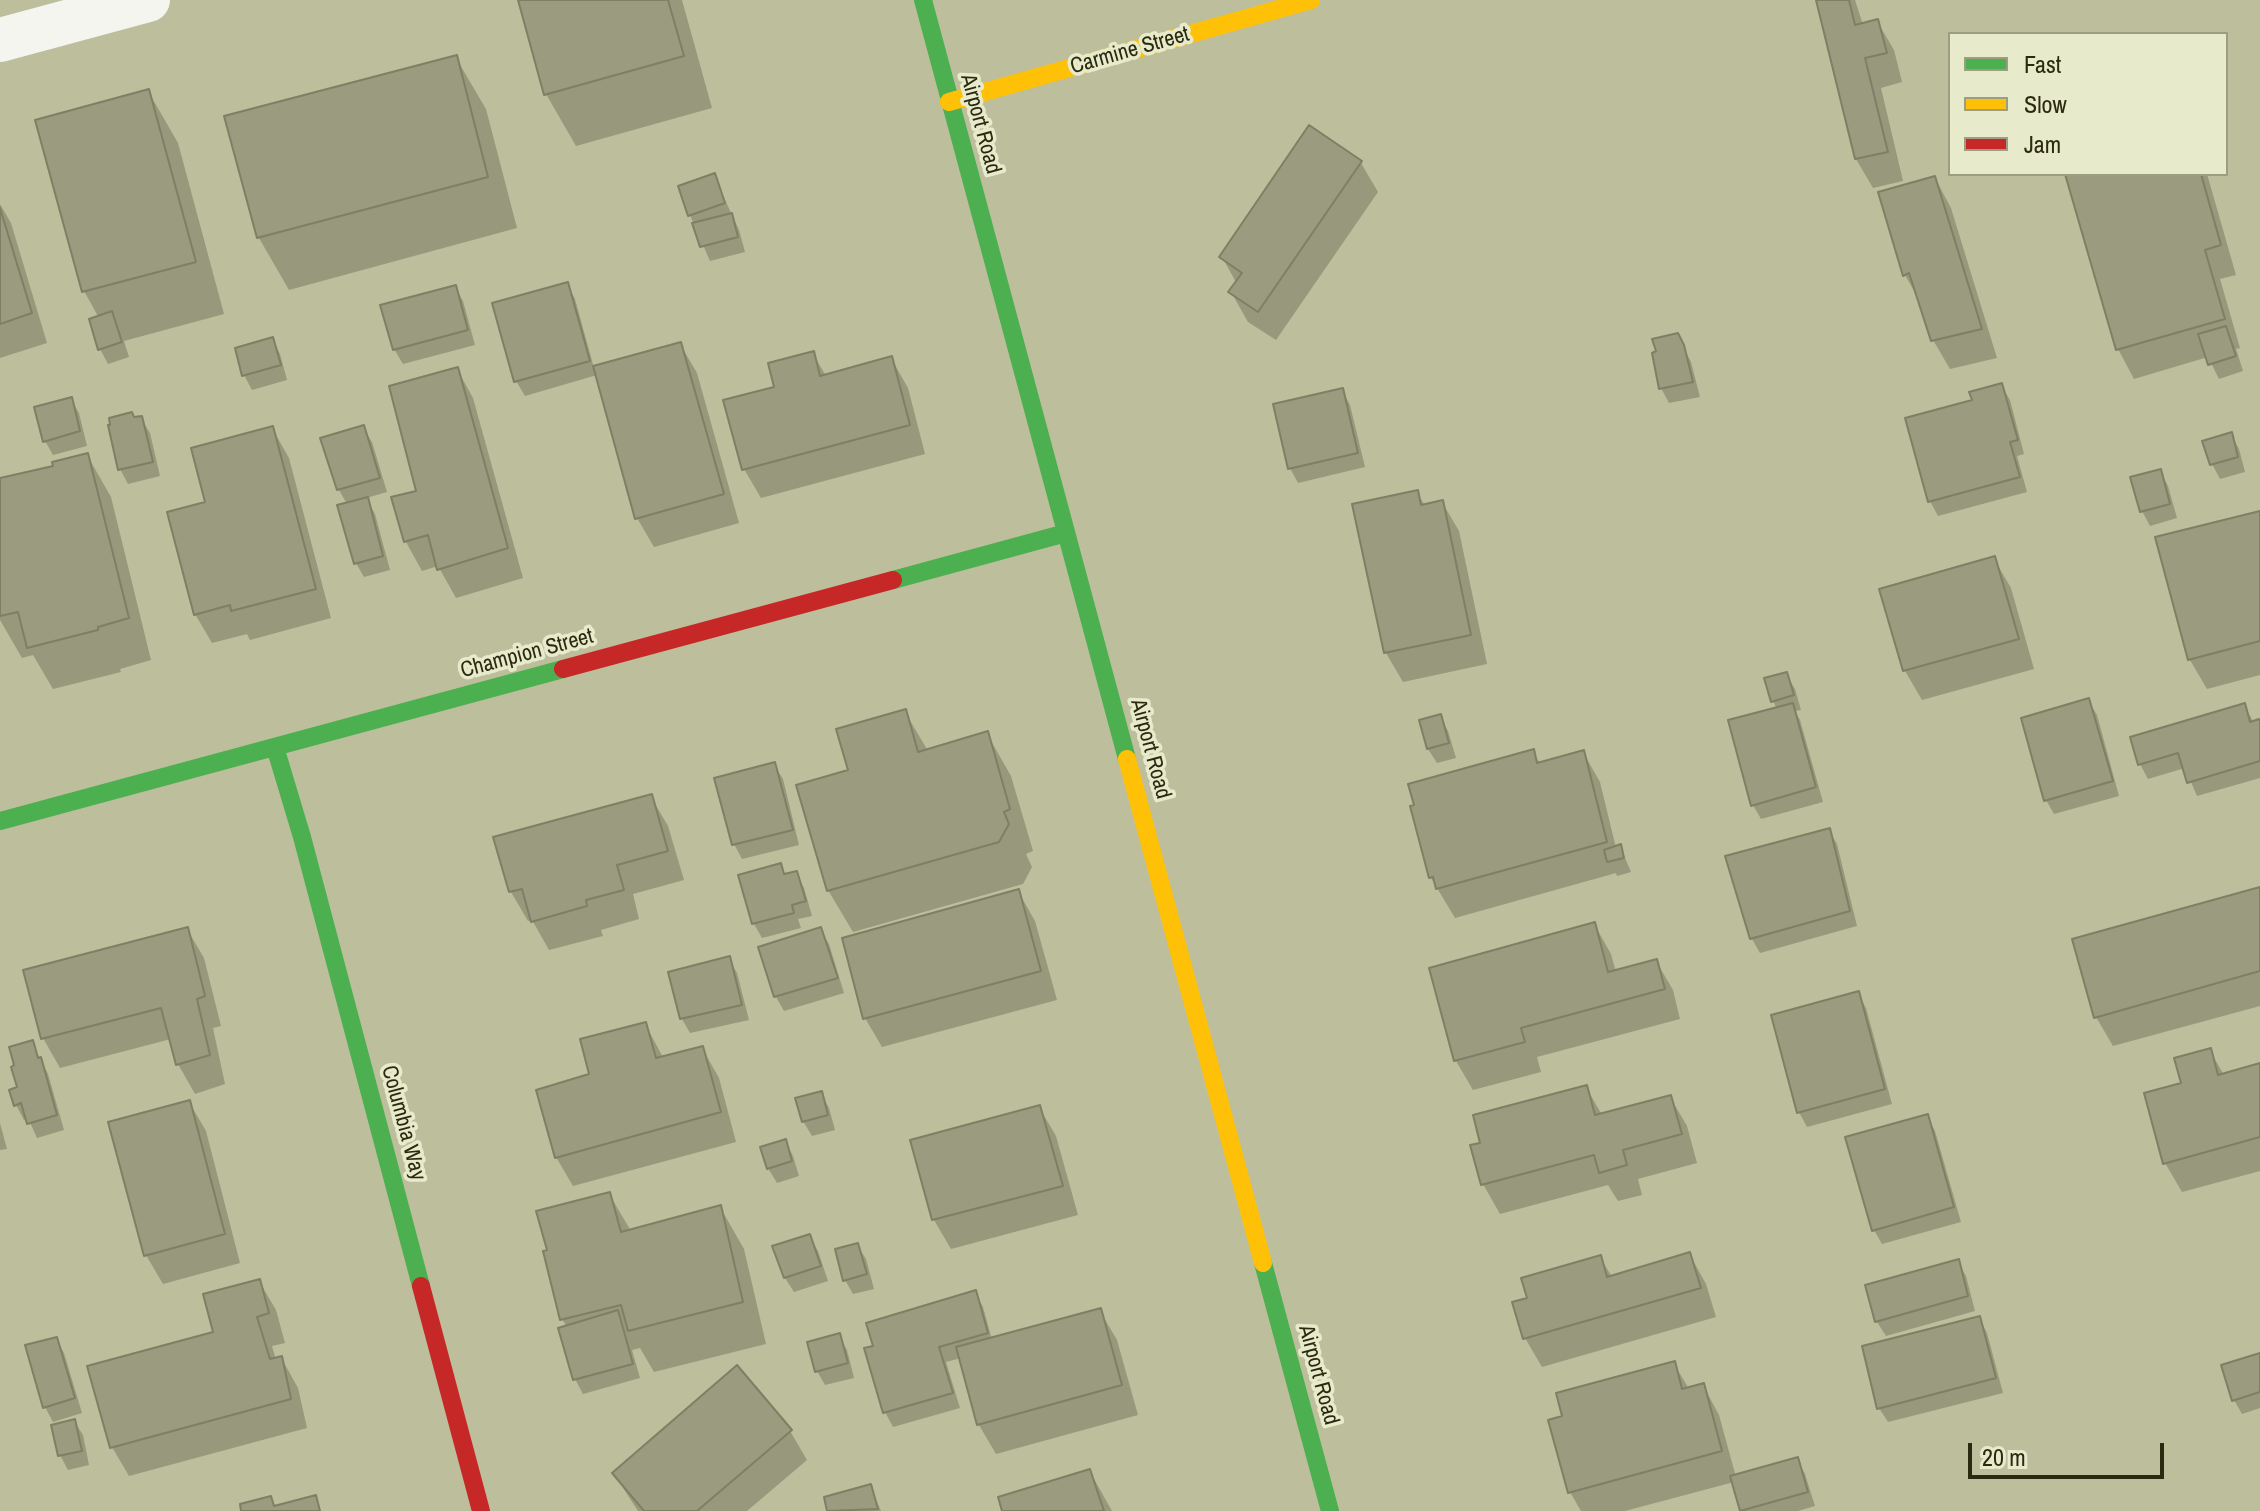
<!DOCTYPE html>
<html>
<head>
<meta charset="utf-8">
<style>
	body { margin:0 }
	#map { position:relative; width:2260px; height:1511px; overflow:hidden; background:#bdbe9c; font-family:"Archivo Narrow",sans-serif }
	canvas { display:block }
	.legend { position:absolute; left:1948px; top:32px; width:280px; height:144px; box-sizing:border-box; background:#e8eacc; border:2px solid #9c9d81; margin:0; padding:10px 14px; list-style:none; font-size:24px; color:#2a2a11 }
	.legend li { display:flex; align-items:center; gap:16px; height:40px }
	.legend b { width:40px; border:2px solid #9c9d81 }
	.scale { position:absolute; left:1968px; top:1443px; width:196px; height:36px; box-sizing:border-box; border:4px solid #2a2a11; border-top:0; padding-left:10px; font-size:24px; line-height:28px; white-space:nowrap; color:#2a2a11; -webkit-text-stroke:6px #e8eacc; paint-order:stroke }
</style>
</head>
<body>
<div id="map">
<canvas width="2260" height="1511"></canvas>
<ul class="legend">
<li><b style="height:10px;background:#4caf50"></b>Fast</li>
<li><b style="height:10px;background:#ffc107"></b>Slow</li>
<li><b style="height:10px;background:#c62828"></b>Jam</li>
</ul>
<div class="scale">20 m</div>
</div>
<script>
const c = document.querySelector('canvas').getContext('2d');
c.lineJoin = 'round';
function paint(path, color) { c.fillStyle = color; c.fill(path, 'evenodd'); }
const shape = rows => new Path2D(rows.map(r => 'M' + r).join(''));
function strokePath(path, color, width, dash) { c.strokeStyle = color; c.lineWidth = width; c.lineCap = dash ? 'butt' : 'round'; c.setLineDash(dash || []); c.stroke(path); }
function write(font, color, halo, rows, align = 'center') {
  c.font = font + ' "Archivo Narrow",sans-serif'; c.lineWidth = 7; c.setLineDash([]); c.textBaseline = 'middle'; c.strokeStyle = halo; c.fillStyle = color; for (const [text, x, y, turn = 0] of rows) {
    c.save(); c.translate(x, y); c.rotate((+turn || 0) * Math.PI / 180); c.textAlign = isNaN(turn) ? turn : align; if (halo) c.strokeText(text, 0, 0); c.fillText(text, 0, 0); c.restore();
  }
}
paint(shape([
	[520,0,682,0,712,108,576,146,546,94],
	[1818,0,1855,0,1863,25,1877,21,1894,50,1902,82,1881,88,1903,181,1873,188,1856,159],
	[456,58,486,109,517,228,289,290,259,238,227,118],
	[148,91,178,143,224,314,124,341,129,357,108,364,100,349,99,318,84,291],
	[1361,163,1378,192,1276,340,1248,322,1231,292,1237,284,1222,257],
	[2067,174,2207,174,2236,275,2220,279,2240,348,2236,349,2243,371,2219,379,2208,357,2134,379,2118,349],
	[714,176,739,230,745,252,710,261,690,215],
	[1935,178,1951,208,1997,358,1950,369,1933,340,1918,298,1905,275,1881,194],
	[0,204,11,223,47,343,0,358],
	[567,284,575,299,594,368,680,344,697,373,739,523,654,547,637,518,597,375,525,396,516,381],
	[455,287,463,301,475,345,403,364,394,349],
	[1677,335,1691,362,1700,397,1669,403,1661,388],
	[272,339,280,354,287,380,252,390,244,375],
	[813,354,826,376,891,358,908,388,925,454,761,498,744,469,776,388],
	[457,369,473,398,523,578,456,598,438,566,422,571,406,542,393,499,419,492],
	[2001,385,2010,400,2024,454,2017,456,2027,492,1938,516,1930,501],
	[1342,390,1350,405,1365,467,1298,483,1290,468],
	[71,399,79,413,87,446,53,455,45,441],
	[141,418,150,433,160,476,128,484,120,469,134,419],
	[272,428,289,458,331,618,250,640,247,634,212,643,195,614,207,503],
	[363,428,372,442,387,492,366,498,375,514,390,570,364,577,356,563,347,504,339,490,323,440],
	[2231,434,2239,449,2245,472,2220,479,2212,464],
	[87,455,111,497,151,660,120,669,121,672,53,689,33,655,22,658,0,620,0,481,55,468],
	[2160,471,2168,486,2177,518,2150,526,2142,511],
	[1417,492,1425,506,1442,502,1459,531,1487,664,1403,682,1386,653,1354,506],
	[2260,513,2260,675,2207,689,2190,660,2158,539],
	[1994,559,2011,588,2034,669,1922,700,1905,671,1882,590],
	[1786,674,1795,689,1801,710,1795,711,1800,720,1823,802,1761,819,1753,805,1777,709,1773,701],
	[2088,700,2097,715,2119,796,2054,814,2046,800],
	[2244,705,2254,723,2260,724,2260,778,2197,796,2185,768,2148,779,2140,764,2132,738],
	[905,712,928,751,987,734,1011,776,1033,851,1026,854,1032,867,1023,884,853,932,828,890,850,771],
	[1440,716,1448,731,1456,758,1437,763,1428,749],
	[1533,751,1540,764,1583,752,1600,782,1616,848,1620,846,1631,872,1617,876,1616,873,1455,918,1431,878,1412,807],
	[774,765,783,779,799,845,742,859,734,844],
	[651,797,668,826,684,880,633,894,639,919,601,930,603,936,549,950,532,920,528,921,511,892,496,838],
	[1829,830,1837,844,1857,926,1760,953,1752,939,1727,857],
	[780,866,786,876,796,873,804,888,812,916,798,919,801,928,762,938,754,924,740,877],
	[2260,890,2260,1006,2113,1046,2096,1017],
	[1018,891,1035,921,1057,1000,882,1047,865,1018],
	[1594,924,1611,954,1616,972,1656,961,1673,990,1680,1019,1537,1057,1541,1072,1473,1090,1456,1061,1431,969],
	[187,929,204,958,221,1026,213,1028,225,1084,195,1094,178,1064,171,1039,60,1068,43,1038,26,971],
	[820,930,829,944,844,993,784,1011,776,997,760,948],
	[729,959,737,973,749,1020,690,1033,682,1019,670,973],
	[1858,994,1866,1008,1892,1104,1807,1127,1799,1112],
	[645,1024,664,1059,702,1048,719,1078,736,1142,573,1186,556,1157,592,1076],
	[32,1043,48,1074,64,1130,37,1138,28,1118,24,1120,16,1105,12,1091,20,1089,16,1066],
	[2210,1051,2224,1075,2260,1065,2260,1171,2182,1192,2165,1163,2184,1085],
	[1586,1087,1602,1115,1670,1097,1687,1126,1697,1163,1638,1179,1642,1195,1618,1201,1608,1185,1500,1214,1483,1184,1482,1144],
	[821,1093,829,1108,835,1130,812,1136,803,1121],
	[189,1102,206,1131,240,1263,163,1284,146,1255],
	[1039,1107,1056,1136,1078,1215,951,1249,934,1220,912,1141],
	[1927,1116,1935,1131,1961,1222,1882,1244,1874,1230],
	[0,1123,7,1149,0,1150],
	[785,1141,793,1156,799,1176,777,1183,768,1168],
	[609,1194,631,1231,720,1207,744,1249,766,1344,654,1372,640,1348,632,1350,640,1378,583,1394,575,1379,567,1327,562,1319],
	[809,1236,818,1251,828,1281,794,1292,785,1278,775,1248],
	[857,1245,866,1259,874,1289,853,1294,845,1280],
	[1690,1255,1706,1284,1716,1317,1542,1367,1525,1338,1530,1300,1600,1257,1612,1277],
	[1958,1262,1966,1276,1975,1311,1886,1336,1877,1322,1868,1287],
	[259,1281,276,1310,285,1343,272,1346,276,1360,282,1359,298,1388,307,1428,129,1476,112,1447],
	[975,1292,983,1307,992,1340,1100,1311,1117,1340,1138,1415,996,1454,979,1425,961,1358,946,1362,960,1408,893,1427,885,1412,875,1347],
	[1979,1318,1987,1333,2003,1393,1888,1422,1879,1408],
	[839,1336,847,1350,854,1378,825,1385,817,1371],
	[56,1339,64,1353,82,1413,53,1422,45,1407],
	[2260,1355,2260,1408,2242,1414,2234,1400],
	[1674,1364,1689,1389,1703,1385,1719,1415,1736,1477,1797,1459,1805,1474,1815,1506,1798,1511,1743,1511,1734,1482,1625,1511,1581,1511,1570,1492],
	[74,1421,83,1435,89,1465,68,1470,60,1455],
	[790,1431,807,1460,747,1511,638,1511,614,1474],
	[1090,1472,1112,1511,1004,1511],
	[870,1486,881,1511,830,1511,826,1498]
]), '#0003');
const building = shape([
	[518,0,668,0,684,56,544,95,518,0],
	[1816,0,1849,0,1855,25,1878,19,1887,53,1865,58,1888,152,1855,159,1816,0],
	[457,55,488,177,257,238,224,116,457,55],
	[149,89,196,262,82,292,35,120,149,89],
	[1309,125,1362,161,1258,312,1228,292,1242,273,1219,257,1309,125],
	[715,173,725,203,688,216,678,186,715,173],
	[2065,174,2201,174,2221,245,2205,250,2225,319,2116,350,2065,174],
	[1935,176,1982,329,1931,341,1909,273,1903,276,1878,192,1935,176],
	[0,208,32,313,0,324,0,208],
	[732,213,738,237,700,247,692,223,732,213],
	[568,282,590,361,514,382,492,303,568,282],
	[456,285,468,330,393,350,380,305,456,285],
	[112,311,122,342,98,350,89,319,112,311],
	[2226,326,2236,356,2208,365,2198,334,2226,326],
	[1678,333,1684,345,1693,382,1659,389,1652,353,1656,351,1652,339,1678,333],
	[273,337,281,365,242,376,235,348,273,337],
	[681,342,724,494,635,519,593,366,681,342],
	[814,351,820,376,892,356,910,425,742,470,723,400,774,387,768,363,814,351],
	[458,367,508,548,437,570,428,535,404,542,391,497,416,491,389,386,458,367],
	[2002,383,2018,440,2010,442,2020,477,1928,502,1905,418,1972,400,1969,392,2002,383],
	[1343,388,1358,453,1288,469,1273,404,1343,388],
	[72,397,80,431,43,442,34,407,72,397],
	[132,412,134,417,142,416,153,462,118,470,108,425,110,425,109,418,132,412],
	[364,425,380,478,337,490,320,438,364,425],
	[273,426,316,589,231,611,230,605,194,615,167,512,205,502,191,448,273,426],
	[2232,432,2238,457,2210,465,2202,441,2232,432],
	[88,453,129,618,98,627,98,630,27,648,18,612,0,616,0,478,53,466,52,462,88,453],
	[2161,469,2170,504,2140,512,2130,477,2161,469],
	[1418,490,1421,505,1443,500,1471,635,1384,653,1352,504,1418,490],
	[368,497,383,556,354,564,337,505,368,497],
	[2260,511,2260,641,2188,660,2155,537,2260,511],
	[1995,556,2019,639,1903,671,1879,589,1995,556],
	[1787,672,1794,695,1771,702,1764,678,1787,672],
	[2089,698,2113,781,2044,801,2021,718,2089,698],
	[1793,703,1816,787,1751,806,1728,720,1793,703],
	[2245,703,2250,722,2259,719,2260,721,2260,761,2187,783,2178,753,2138,765,2130,737,2245,703],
	[906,709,918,752,988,731,1010,809,1004,812,1009,824,999,842,827,891,796,785,848,770,836,729,906,709],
	[1441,714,1449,743,1427,749,1419,720,1441,714],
	[1534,749,1537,763,1584,750,1607,842,1436,889,1433,877,1429,878,1410,806,1414,805,1408,784,1534,749],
	[775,762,793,830,732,845,714,778,775,762],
	[652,794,668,851,617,865,624,890,586,900,587,906,531,922,522,889,509,892,493,837,652,794],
	[1830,828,1850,911,1750,939,1725,856,1830,828],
	[1621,844,1624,858,1607,862,1604,850,1621,844],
	[781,863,784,874,797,871,806,901,792,905,794,913,752,924,738,875,781,863],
	[2260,887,2260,971,2094,1018,2072,939,2260,887],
	[1019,889,1041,971,863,1019,842,938,1019,889],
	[1595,922,1608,972,1657,959,1665,989,1521,1028,1525,1042,1454,1061,1429,968,1595,922],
	[188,927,205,996,197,999,210,1055,176,1065,161,1008,41,1039,23,970,188,927],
	[821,927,838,978,774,997,758,947,821,927],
	[730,956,742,1005,680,1019,668,972,730,956],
	[1859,991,1885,1089,1797,1113,1771,1015,1859,991],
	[646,1022,656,1058,703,1046,721,1112,555,1158,536,1090,589,1074,580,1039,646,1022],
	[33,1040,38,1058,41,1057,57,1115,27,1124,21,1103,14,1106,9,1090,17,1087,11,1067,14,1065,9,1047,33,1040],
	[2211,1048,2218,1075,2260,1063,2260,1137,2163,1164,2144,1093,2181,1083,2174,1058,2211,1048],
	[1587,1085,1595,1115,1671,1095,1682,1134,1623,1150,1627,1165,1599,1173,1594,1155,1481,1185,1470,1145,1480,1143,1473,1115,1587,1085],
	[822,1091,828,1115,802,1122,795,1098,822,1091],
	[190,1100,225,1234,144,1256,108,1122,190,1100],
	[1040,1105,1063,1186,932,1220,910,1140,1040,1105],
	[1928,1114,1954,1207,1872,1231,1845,1137,1928,1114],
	[786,1139,792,1161,767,1169,760,1147,786,1139],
	[610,1192,621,1232,721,1205,743,1302,628,1331,621,1305,560,1320,543,1251,547,1250,536,1211,610,1192],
	[810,1234,821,1266,784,1278,772,1246,810,1234],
	[858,1243,867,1274,843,1281,835,1249,858,1243],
	[1690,1252,1701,1288,1523,1339,1512,1302,1527,1298,1521,1278,1601,1255,1607,1277,1690,1252],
	[1959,1259,1968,1296,1875,1322,1865,1285,1959,1259],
	[260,1279,269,1313,257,1317,270,1359,282,1356,291,1399,110,1448,87,1366,213,1332,203,1294,260,1279],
	[976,1290,988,1333,939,1347,953,1393,883,1413,864,1348,873,1346,866,1323,976,1290],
	[1101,1308,1122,1385,977,1425,956,1347,1101,1308],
	[618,1310,633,1364,573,1380,558,1328,618,1310],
	[1980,1316,1996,1378,1877,1409,1862,1346,1980,1316],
	[840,1333,848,1363,815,1372,807,1342,840,1333],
	[57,1337,75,1398,43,1408,25,1345,57,1337],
	[2260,1353,2260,1392,2232,1401,2221,1365,2260,1353],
	[1675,1361,1682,1389,1704,1383,1722,1451,1568,1493,1548,1420,1562,1416,1556,1393,1675,1361],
	[737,1365,792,1430,697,1511,644,1511,612,1473,737,1365],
	[75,1419,82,1451,58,1456,51,1425,75,1419],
	[1798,1457,1808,1492,1740,1511,1730,1476,1798,1457],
	[1090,1469,1104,1511,1002,1511,998,1497,1090,1469],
	[871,1484,878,1509,827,1511,824,1497,871,1484],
	[316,1495,320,1511,241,1511,240,1504,271,1496,274,1506,316,1495]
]);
paint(building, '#9a9b7f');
strokePath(building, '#7e7f64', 2);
strokePath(shape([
	[0,40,148,0]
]), '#f5f5f0', 44);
strokePath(shape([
	[923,0,1127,759],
	[893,580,1066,533],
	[275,747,302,837,421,1286],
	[0,821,563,669],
	[1263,1263,1330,1511]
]), '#4caf50', 18);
strokePath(shape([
	[949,102,1311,0],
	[1127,759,1263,1263]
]), '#ffc107', 18);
strokePath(shape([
	[563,669,893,580],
	[421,1286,481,1511]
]), '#c62828', 18);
write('22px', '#2a2a11', '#e8eacc', [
	["Carmine Street",1130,51,-16],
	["Airport Road",980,124,75],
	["Champion Street",527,654,-15],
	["Airport Road",1150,749,75],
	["Columbia Way",403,1123,75],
	["Airport Road",1318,1375,75]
]);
</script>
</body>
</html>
